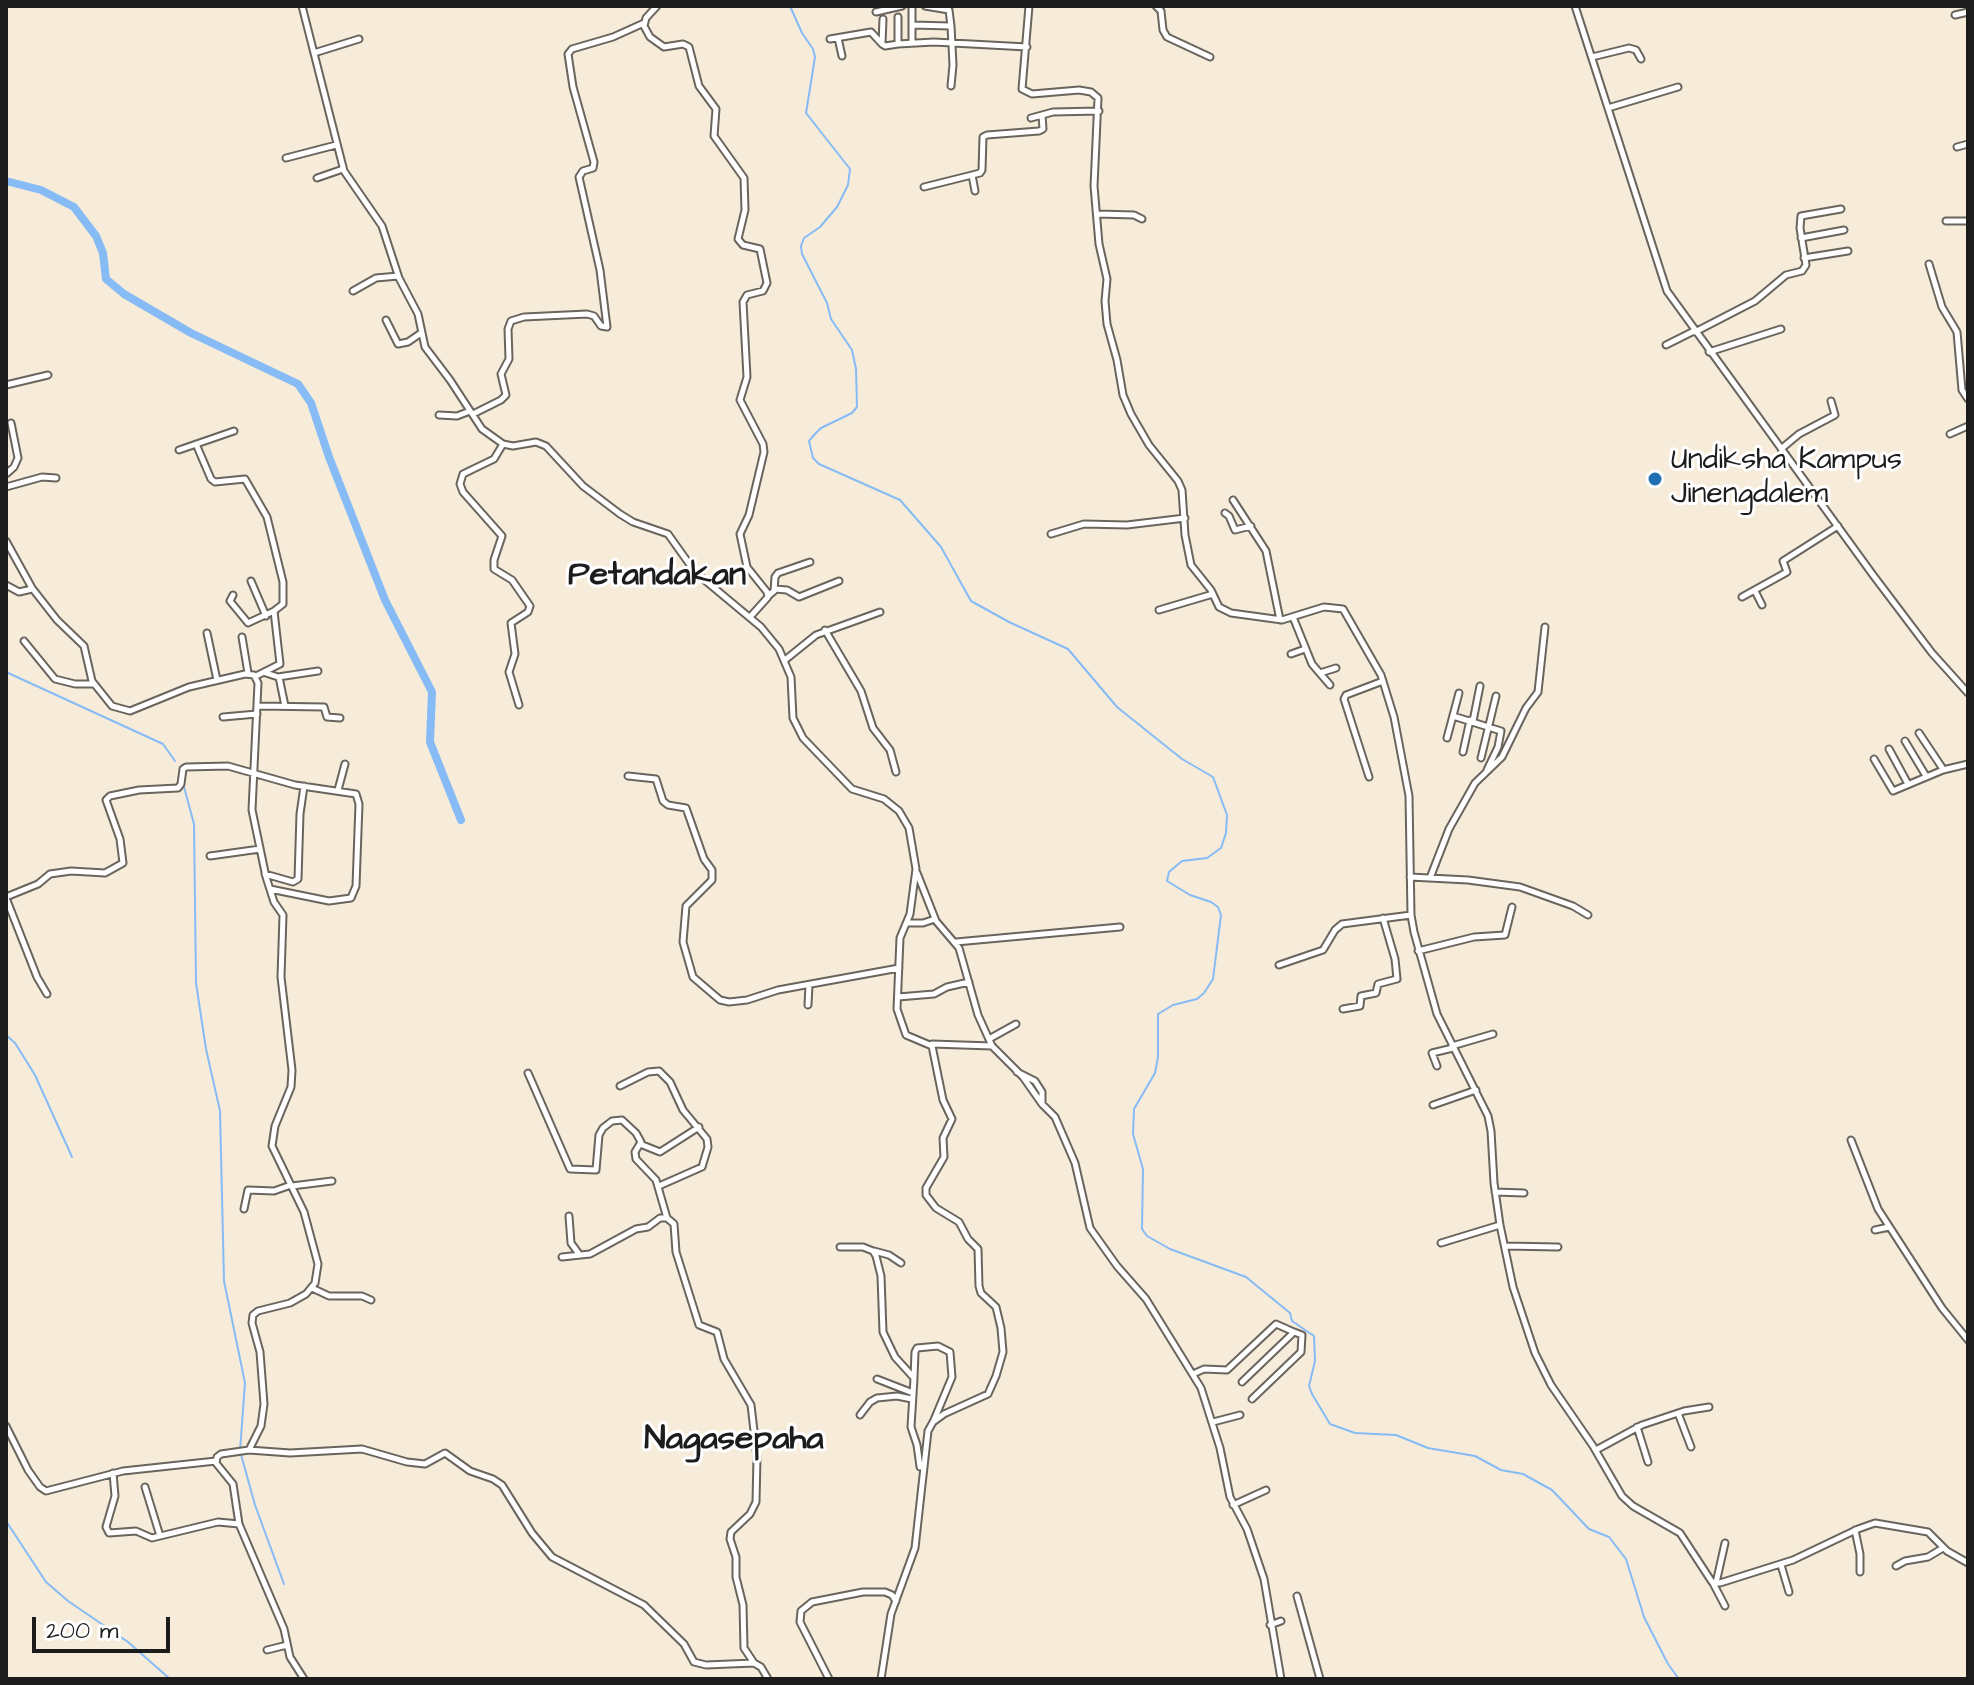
<!DOCTYPE html>
<html>
<head>
<meta charset="utf-8">
<style>
	body { margin:0 }
	#map { position:relative; width:1974px; height:1685px; overflow:hidden; background:#f7ecda; font-family:"Architects Daughter",sans-serif }
	canvas { display:block }
	.frame { position:absolute; inset:0; border:8px solid #1c1c1c; pointer-events:none }
	.scale { position:absolute; left:32px; top:1617px; width:138px; height:36px; box-sizing:border-box; border:4px solid #1c1c1c; border-top:0; padding-left:10px; font-size:24px; line-height:28px; white-space:nowrap; color:#1c1c1c; -webkit-text-stroke:6px #fff; paint-order:stroke }
</style>
</head>
<body>
<div id="map">
<canvas width="1974" height="1685"></canvas>
<div class="frame"></div>
<div class="scale">200 m</div>
</div>
<script>
const c = document.querySelector('canvas').getContext('2d');
c.lineJoin = 'round';
const shape = rows => new Path2D(rows.map(r => 'M' + r).join(''));
function strokePath(path, color, width, dash) { c.strokeStyle = color; c.lineWidth = width; c.lineCap = dash ? 'butt' : 'round'; c.setLineDash(dash || []); c.stroke(path); }
function write(font, color, halo, rows, align = 'center') {
  c.font = font + ' "Architects Daughter",sans-serif'; c.lineWidth = 6; c.setLineDash([]); c.textBaseline = 'middle'; c.strokeStyle = halo; c.fillStyle = color; for (const [text, x, y, turn = 0] of rows) {
    c.save(); c.translate(x, y); c.rotate((+turn || 0) * Math.PI / 180); c.textAlign = isNaN(turn) ? turn : align; if (halo) c.strokeText(text, 0, 0); c.fillText(text, 0, 0); c.restore();
  }
}
strokePath(shape([
	[790,6,802,33,813,49,815,57,806,113,850,169,848,185,837,207,820,227,804,238,801,246,802,254,827,303,831,319,852,350,856,369,857,407,852,413,821,428,815,434,809,441,813,458,819,464,900,500,941,547,971,601,1009,622,1068,649,1117,707,1182,759,1213,777,1227,815,1226,833,1221,848,1207,858,1182,861,1169,872,1167,881,1190,895,1211,902,1218,907,1221,915,1213,979,1204,993,1197,999,1173,1005,1158,1014,1158,1057,1155,1073,1134,1109,1133,1134,1143,1169,1142,1229,1147,1236,1170,1249,1246,1277,1290,1313,1292,1321,1314,1336,1315,1361,1309,1386,1312,1394,1330,1424,1355,1433,1396,1435,1428,1448,1475,1456,1501,1470,1523,1474,1552,1490,1589,1529,1609,1537,1626,1559,1644,1617,1668,1664,1679,1679],
	[6,672,163,744,175,761],
	[184,787,194,824,196,983,206,1049,220,1111,224,1281,245,1383,240,1451,255,1505,284,1584],
	[6,1035,15,1043,35,1075,72,1157],
	[6,1521,46,1582,68,1601,128,1642,170,1679]
]), '#86bbf5', 2);
strokePath(shape([
	[6,181,41,190,74,207,96,236,103,253,106,279,124,294,191,333,298,384,311,403,329,457,385,600,432,692,430,742,461,820]
]), '#86bbf5', 8);
const minor = shape([
	[302,6,344,171,382,226,399,278,418,314,425,347,450,380,482,429,503,444,513,446,536,442,546,446,583,486,620,514,633,522,668,534,695,572,761,627,779,649,791,677,793,718,803,738,852,789,884,799,899,811,909,828,916,869,910,914,900,938,897,1009,906,1035,932,1046,943,1100,952,1119,943,1138,944,1157,926,1188,926,1195,936,1208,959,1222,968,1239,978,1249,979,1286,981,1293,996,1307,1001,1328,1003,1352,996,1376,988,1394,944,1414,933,1422,928,1431,915,1548,891,1614,881,1679],
	[657,6,646,18,644,26,650,37,664,47,683,44,689,47,699,86,716,109,714,136,744,178,745,210,738,239,743,245,760,249,767,283,763,291,747,295,743,302,747,377,740,400,763,444,764,452,749,515,740,534,747,567,767,592,768,597,750,617],
	[925,6,949,10,951,26],
	[1029,6,1022,89,1032,94,1079,90,1091,92,1098,98,1094,186,1099,244,1107,279,1105,301,1107,324,1117,360,1123,395,1131,414,1149,445,1178,481,1182,490,1185,535,1191,565,1211,590,1219,607,1231,613,1282,620,1324,607,1343,609,1381,675,1394,717,1409,796,1411,915,1414,932,1437,1014,1488,1116,1491,1131,1494,1183,1500,1225,1513,1287,1535,1353,1551,1385,1593,1446,1622,1496,1633,1506,1680,1533,1712,1582,1720,1583,1793,1560,1858,1529,1875,1523,1928,1532,1947,1551,1968,1563],
	[1156,6,1161,11,1163,30,1167,37,1210,57],
	[1575,6,1667,291,1873,575,1932,653,1968,693],
	[876,12,902,6],
	[1955,15,1968,12],
	[898,17,898,44,934,42,1027,47],
	[883,19,882,44,885,46,898,44],
	[912,25,951,26,953,65,951,86],
	[838,38,842,56],
	[830,39,871,32,882,44],
	[912,43,912,6],
	[314,53,359,39],
	[1592,57,1629,48,1636,50,1641,59],
	[1608,108,1678,87],
	[1031,118,1053,112,1099,111],
	[1957,147,1968,144],
	[286,158,336,145],
	[972,175,975,191],
	[317,178,343,169],
	[924,187,980,173,982,170,983,137,987,135,1039,131,1043,129,1042,115],
	[1098,214,1134,215,1142,219],
	[1946,221,1968,221],
	[1801,238,1844,230],
	[1804,258,1848,251],
	[1929,264,1942,307,1957,332,1962,390,1968,399],
	[353,291,376,278,398,276],
	[386,320,398,344,408,342,421,333],
	[1695,332,1755,301,1786,275,1802,271,1806,265,1800,228,1801,216,1841,209],
	[1666,345,1694,331],
	[1709,352,1781,329],
	[6,385,48,375],
	[473,414,501,400,506,395,501,374,509,359,508,329,511,321,524,317,587,314,594,316,601,326,607,327,600,270,579,177,583,171,593,168,594,162,573,87,568,54,572,49,613,37,644,23],
	[439,415,457,416,470,411],
	[1950,434,1968,426],
	[196,444,211,479,215,482,245,479,267,517,283,582,283,604,274,611,248,623,230,601,233,595],
	[503,444,494,459,463,474,460,484,463,492,502,536,494,560,494,569,512,580,530,606,528,612,511,623,515,654,509,672,519,705],
	[1781,449,1799,434,1835,415,1831,401],
	[179,450,234,431],
	[6,474,14,467,18,458,11,423],
	[6,487,42,477,56,478],
	[1233,500,1266,551,1280,620],
	[1225,513,1229,516,1235,530,1251,526],
	[1051,534,1084,524,1127,525,1185,518],
	[6,541,32,588,57,620,84,646,92,681,112,706,130,711,189,687,245,674,254,675,258,683,252,810,266,877,274,902,283,915,281,977,292,1070,291,1087,275,1126,272,1146,304,1212,318,1264,315,1283,306,1294,290,1303,258,1311,253,1315,252,1323,260,1352,264,1404,261,1426,249,1450],
	[251,581,266,616],
	[6,585,19,592,32,589],
	[775,589,787,590,799,597,839,581],
	[1755,591,1762,605],
	[768,596,774,591,775,577,778,573,810,562],
	[1742,597,1787,572,1783,561,1838,526],
	[1159,610,1213,594],
	[1293,617,1312,664,1330,685],
	[825,630,861,691,873,728,890,750,896,772],
	[207,633,217,680],
	[242,637,248,673],
	[24,641,55,679,75,684,93,684],
	[1291,654,1305,649],
	[785,660,816,635,880,612],
	[266,673,278,677,318,671],
	[1320,673,1336,668],
	[256,676,280,664,274,611],
	[279,677,285,706],
	[258,706,324,707,327,717,340,718],
	[1453,716,1501,731,1498,747,1487,770],
	[223,717,257,714],
	[1473,721,1480,686],
	[1919,733,1943,769],
	[1447,738,1459,693],
	[1905,741,1926,776],
	[1889,749,1908,784],
	[1463,752,1470,720],
	[1481,758,1496,696],
	[1874,759,1893,791,1943,770,1968,764],
	[628,776,656,779,663,801,668,805,686,808,704,859,712,870,712,880,686,906,683,942,693,977,720,1000,729,1002,747,1000,778,990,899,968],
	[1369,777,1344,699,1346,695,1383,681],
	[338,790,345,764],
	[210,856,260,849],
	[917,873,936,921,959,948,978,1015,992,1046,1023,1077,1042,1104,1055,1117,1075,1163,1090,1228,1117,1266,1146,1299,1201,1388,1220,1448,1230,1497,1247,1529,1264,1579,1281,1679],
	[265,874,293,882,298,879,300,814,304,786],
	[1410,877,1468,880,1520,887,1573,906,1588,915],
	[1430,878,1449,829,1475,783,1502,757,1526,708,1538,692,1545,627],
	[6,897,38,884,50,874,71,871,105,873,123,863,120,839,106,800,110,796,139,790,178,788,181,784,183,769,186,767,228,766,295,785,356,794,359,804,356,886,351,898,329,901,270,889],
	[6,898,37,977,47,994],
	[907,923,923,923,935,919],
	[956,942,1120,927],
	[1418,951,1474,937,1505,935,1512,907],
	[1279,965,1323,950,1335,930,1342,924,1411,915],
	[898,997,934,994,947,987,969,982],
	[808,1005,809,985],
	[1343,1009,1360,1006,1361,996,1376,993,1378,984,1397,979,1395,959,1383,918],
	[989,1039,1016,1024],
	[932,1044,992,1046],
	[1452,1046,1493,1034],
	[1437,1066,1432,1053,1453,1048],
	[1017,1072,1035,1081,1042,1092,1042,1104],
	[528,1073,570,1169,596,1170,599,1135,603,1128,612,1121,622,1120,636,1133,641,1142,635,1152,636,1159,656,1180,667,1218,674,1224,676,1252,699,1325,717,1332,724,1359,751,1405,757,1457,756,1502,750,1514,731,1532,730,1539,736,1557,736,1577,743,1605,744,1648,754,1663],
	[620,1086,648,1072,659,1071,670,1082,683,1110,707,1139,708,1147,702,1167,659,1186],
	[1433,1105,1476,1090],
	[1851,1140,1878,1209,1942,1308,1968,1340],
	[640,1144,660,1152,699,1127],
	[292,1186,332,1181],
	[1495,1192,1524,1193],
	[244,1209,248,1190,274,1191,291,1185],
	[569,1216,571,1243,579,1254],
	[1875,1230,1889,1227],
	[1441,1243,1500,1225],
	[1505,1246,1558,1247],
	[840,1247,863,1247,873,1251,876,1256,881,1276,883,1332,895,1357,914,1378,911,1427,917,1445,920,1467],
	[874,1251,889,1255,901,1263],
	[562,1257,590,1254,636,1229,648,1227,660,1218,667,1218],
	[312,1288,329,1296,362,1296,371,1300],
	[1193,1374,1204,1369,1227,1370,1276,1324,1294,1332,1242,1382],
	[914,1377,915,1352,917,1348,938,1346,950,1352,952,1377,934,1420],
	[877,1379,913,1393],
	[1252,1399,1301,1352,1302,1335,1294,1332],
	[1678,1413,1691,1447],
	[860,1415,870,1402,877,1398,897,1396,912,1399],
	[1213,1422,1240,1415],
	[6,1426,28,1470,40,1487,46,1491,123,1471,216,1461],
	[1637,1427,1648,1462],
	[1596,1450,1642,1425,1684,1411,1709,1407],
	[113,1473,115,1496,106,1527,109,1533,136,1531,152,1538,218,1522,239,1524],
	[145,1487,160,1536],
	[1233,1505,1266,1490],
	[1855,1530,1860,1554,1860,1572],
	[1781,1565,1789,1592],
	[1896,1566,1905,1561,1928,1557,1943,1548],
	[1713,1583,1725,1606],
	[1716,1583,1725,1543],
	[1297,1596,1320,1679],
	[1270,1625,1281,1621],
	[267,1650,287,1645],
	[304,1679,290,1657,284,1629,239,1524,233,1484,216,1463,217,1457,221,1454,249,1450,290,1453,362,1449,407,1462,425,1464,445,1453,470,1471,493,1479,502,1485,532,1533,552,1557,644,1605,684,1644,694,1662,706,1665,754,1663,761,1667,768,1679],
	[829,1679,800,1622,801,1611,812,1602,863,1592,885,1592,892,1595,896,1601]
]);
strokePath(minor, '#69655e', 9);
strokePath(minor, '#fff', 5);
for (const [x, y, r, color] of [
	[1655,479,8,"#1f6fb2"]
]) { const dot = new Path2D(); dot.arc(x, y, r, 0, 2 * Math.PI); c.fillStyle = color; c.fill(dot); strokePath(dot, '#fff', 3); }
write('30px', '#1c1c1c', '#fff', [
	["Undiksha Kampus",1671,462],
	["Jinengdalem",1671,496]
], 'left');
write('bold 34px', '#1c1c1c', '#fff', [
	["Petandakan",657,577],
	["Nagasepaha",734,1441]
]);
</script>
</body>
</html>
